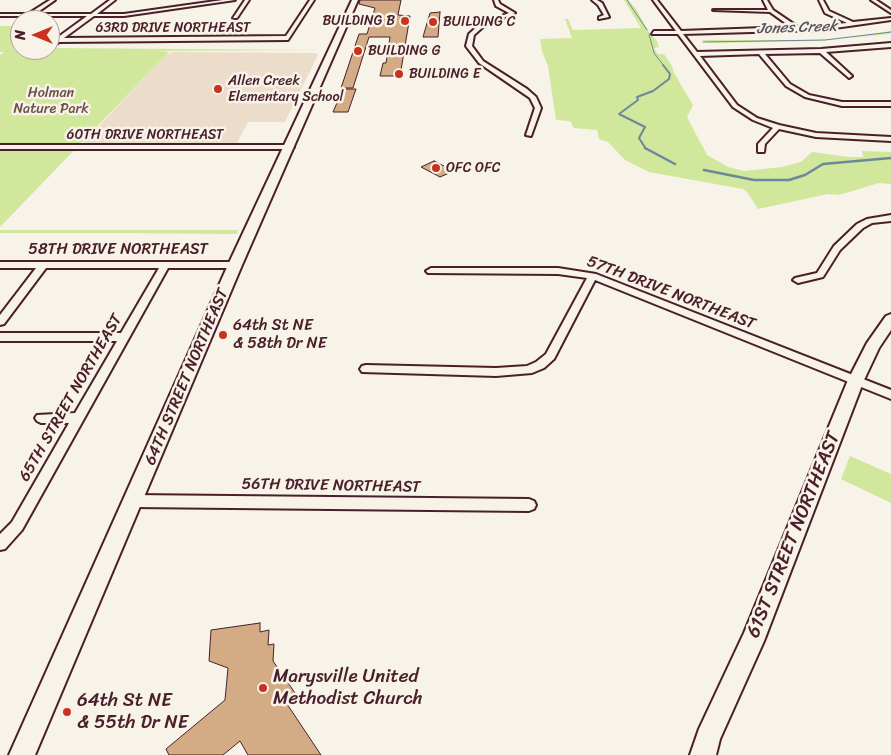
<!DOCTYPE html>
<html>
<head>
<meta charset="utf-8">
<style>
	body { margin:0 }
	#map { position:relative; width:891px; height:755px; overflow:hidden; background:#f7f3e8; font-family:Sriracha,sans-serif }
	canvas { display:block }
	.north { position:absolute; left:10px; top:10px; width:50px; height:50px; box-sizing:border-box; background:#f7f3e8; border:1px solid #b29e9c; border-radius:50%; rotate:270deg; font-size:14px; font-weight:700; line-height:20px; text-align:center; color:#4a1f2b }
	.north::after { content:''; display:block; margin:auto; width:18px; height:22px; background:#c8321e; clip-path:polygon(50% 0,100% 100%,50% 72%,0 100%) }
</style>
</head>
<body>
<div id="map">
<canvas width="891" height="755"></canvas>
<div class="north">N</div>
</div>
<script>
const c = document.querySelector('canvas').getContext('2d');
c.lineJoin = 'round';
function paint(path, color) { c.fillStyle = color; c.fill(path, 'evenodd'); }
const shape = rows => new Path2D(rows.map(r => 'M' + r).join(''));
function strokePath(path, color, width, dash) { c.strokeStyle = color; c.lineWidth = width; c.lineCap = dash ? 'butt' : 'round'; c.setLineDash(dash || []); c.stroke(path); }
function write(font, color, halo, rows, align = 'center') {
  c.font = font + ' Sriracha,sans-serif'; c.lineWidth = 5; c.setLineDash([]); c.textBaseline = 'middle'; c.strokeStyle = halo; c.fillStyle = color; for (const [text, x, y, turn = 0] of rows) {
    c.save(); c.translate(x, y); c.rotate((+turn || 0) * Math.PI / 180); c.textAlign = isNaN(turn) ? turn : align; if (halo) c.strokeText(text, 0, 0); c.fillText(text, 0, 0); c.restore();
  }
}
paint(shape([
	[172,52,315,53,318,55,285,122,248,122,237,143,83,143,166,55]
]), '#ecddca');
paint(shape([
	[624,0,628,0,636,9,649,32,657,41,659,47,654,48,658,54,664,54,672,66,674,73,693,105,687,117,707,155,728,167,744,171,782,167,801,162,812,152,849,157,863,157,862,151,891,152,891,184,879,183,839,195,828,194,758,209,747,192,743,189,649,172,625,160,608,142,599,139,597,130,574,128,570,121,556,120,548,66,542,51,540,39,572,38,565,19,568,19,573,30,641,28],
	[0,26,20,26,20,42,14,46,20,46,20,50,50,50,50,48,321,50,159,51,169,52,0,227,0,55,4,52,0,52],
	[891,31,890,34,818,41,711,43,701,40,815,40,848,38],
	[0,230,238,230,237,234,121,233,0,233],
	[850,456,891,474,891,503,841,479]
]), '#d0e79c');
strokePath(shape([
	[627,0,647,30],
	[649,34,654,53,664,66],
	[703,42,825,40,891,32]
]), '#6d889a', 1);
strokePath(shape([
	[646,149,639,138,645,127,619,114,638,100,637,97,653,91,669,79,670,74,663,65]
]), '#6d889a', 2);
strokePath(shape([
	[645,148,675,164],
	[704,170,754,180,789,180,805,175,823,164,891,158]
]), '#6d889a', 2.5);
const building = shape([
	[360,0,401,0,398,15,410,16,400,76,380,76,383,63,386,63,390,37,369,37,353,88,341,88,359,34,367,34,375,8,359,4,360,0],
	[440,12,438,37,423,37,430,13,440,12],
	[343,89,356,89,348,112,333,112,343,89],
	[434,161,454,171,440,177,421,167,434,161],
	[260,623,260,632,269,630,268,645,274,644,273,661,295,693,285,701,321,755,248,755,240,741,223,755,169,755,166,749,225,700,228,668,209,661,211,630,260,623]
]);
paint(building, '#d3ab84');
strokePath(building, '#4a1f2b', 1);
const street = shape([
	[50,0,55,0,35,14,91,14,110,0,115,0,97,14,124,14,223,0,235,0,124,16,94,16,64,38,286,36,310,0,314,0,288,40,59,42,50,48,50,43,87,16,0,16,0,14,28,14,50,0],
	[245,0,249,0,237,18,233,18,245,0],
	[494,0,498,0,500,4,515,13,484,26,474,35,472,46,483,61,527,89,536,97,541,108,531,136,526,135,535,108,530,98,479,63,466,46,469,34,480,24,509,13,496,6,494,0],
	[592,0,597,0,602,3,609,17,599,19,599,17,604,15,598,5,592,0],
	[653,0,657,0,681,31,791,27,770,12,713,10,768,10,763,0,767,0,773,10,798,27,847,23,825,13,819,0,823,0,829,11,853,22,891,18,891,20,821,30,683,34,697,52,821,49,891,43,891,47,826,52,851,75,852,76,849,78,820,53,765,54,790,84,809,95,842,102,891,102,891,106,842,106,805,97,786,86,759,54,700,56,737,105,757,118,779,125,816,133,891,137,891,141,816,137,779,129,765,144,764,152,758,152,758,144,773,128,753,120,733,107,678,34,652,34,654,31,676,31,653,0],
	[871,0,876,0,891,10,891,13,871,0],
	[0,145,290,145,294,147,290,149,0,149,0,145],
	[891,215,891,221,872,223,863,228,840,250,823,277,798,283,793,280,795,278,817,273,834,246,857,224,867,219,891,215],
	[0,262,235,262,240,265,235,268,168,268,22,530,5,549,0,550,0,534,12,522,69,423,41,423,37,421,35,418,37,415,75,413,117,341,0,341,0,333,121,333,159,268,46,268,4,324,0,325,0,315,36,268,0,268,0,262],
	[431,268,558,268,596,274,891,390,891,399,595,280,554,359,544,368,532,373,496,376,362,372,360,369,362,366,366,365,496,368,527,366,536,362,546,354,587,278,558,274,428,273,426,271,431,268],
	[133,495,529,499,534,501,536,505,534,509,529,511,133,507,128,505,126,501,128,497,133,495]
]);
const secondary = shape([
	[352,0,358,0,242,265,35,755,9,755,228,265,352,0],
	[891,314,891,330,879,348,864,380,764,641,720,739,716,755,690,755,699,729,744,633,848,380,867,343,886,316,891,314]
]);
strokePath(street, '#4a1f2b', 4);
strokePath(secondary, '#4a1f2b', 4);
paint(street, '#f7f3e8');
paint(secondary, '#f7f3e8');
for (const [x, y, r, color] of [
	[405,21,5,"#c8321e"],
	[433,22,5,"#c8321e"],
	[358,51,5,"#c8321e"],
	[399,74,5,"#c8321e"],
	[218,89,5,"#c8321e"],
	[436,168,5,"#c8321e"],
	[223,335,5,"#c8321e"],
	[263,688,5,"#c8321e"],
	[67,712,5,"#c8321e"]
]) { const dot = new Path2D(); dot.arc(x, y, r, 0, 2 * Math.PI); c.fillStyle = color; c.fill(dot); strokePath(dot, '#f7f3e8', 2); }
write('14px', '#4a1f2b', '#f7f3e8', [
	["BUILDING B",395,21,"right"],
	["BUILDING C",443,22],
	["BUILDING G",368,51],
	["BUILDING E",409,74],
	["Allen Creek",228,81],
	["Elementary School",228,97],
	["OFC OFC",446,168]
], 'left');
write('14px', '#4a1f2b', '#f7f3e8', [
	["63RD DRIVE NORTHEAST",173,28],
	["60TH DRIVE NORTHEAST",145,135]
]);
write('14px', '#6c5147', '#f7f3e8', [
	["Holman",51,93],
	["Nature Park",51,109]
]);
write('italic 15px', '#5b5462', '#f7f3e8', [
	["Jones Creek",797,28,-2]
]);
write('16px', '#4a1f2b', '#f7f3e8', [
	["58TH DRIVE NORTHEAST",118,250],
	["57TH DRIVE NORTHEAST",671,293,21],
	["64TH STREET NORTHEAST",187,377,-67],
	["65TH STREET NORTHEAST",71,398,-60],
	["56TH DRIVE NORTHEAST",331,486,1]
]);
write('16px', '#4a1f2b', '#f7f3e8', [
	["64th St NE",233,326],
	["& 58th Dr NE",233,344]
], 'left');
write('19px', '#4a1f2b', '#f7f3e8', [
	["61ST STREET NORTHEAST",794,535,-68]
]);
write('19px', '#4a1f2b', '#f7f3e8', [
	["Marysville United",273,677],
	["Methodist Church",273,699],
	["64th St NE",77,701],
	["& 55th Dr NE",77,723]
], 'left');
</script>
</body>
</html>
